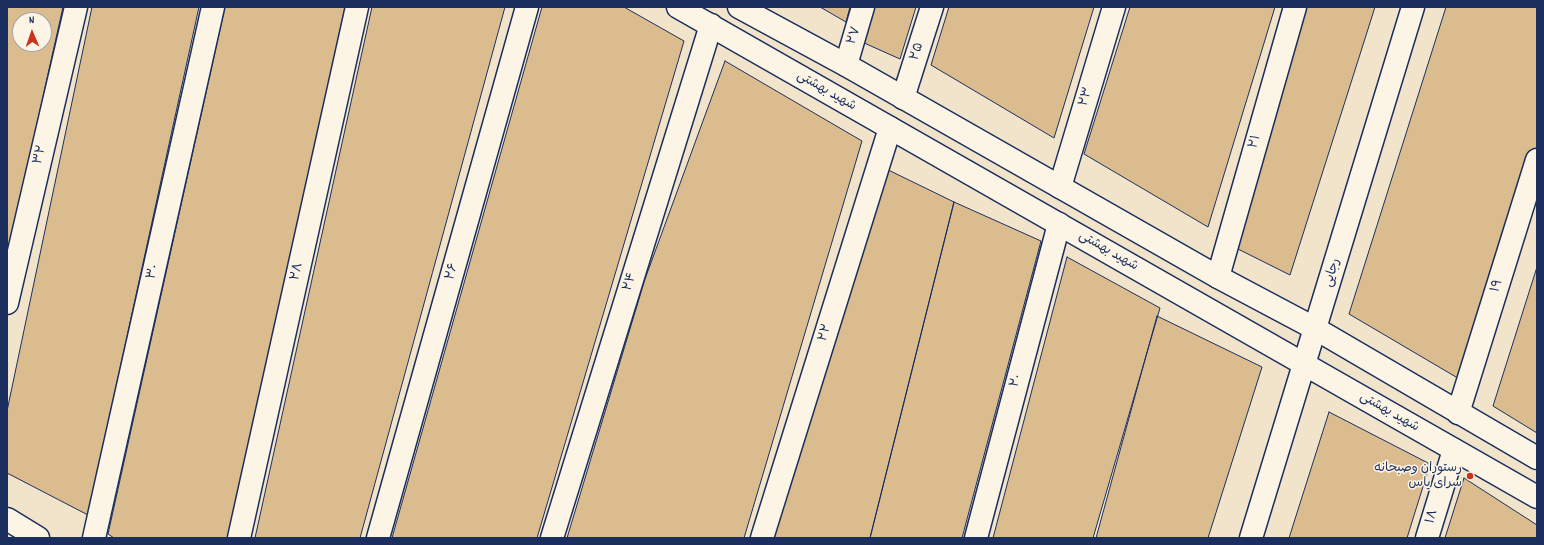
<!DOCTYPE html>
<html>
<head>
<meta charset="utf-8">
<style>
	body { margin:0 }
	#map { position:relative; width:1544px; height:545px; overflow:hidden; background:#f2e4cb; font-family:Dekko,sans-serif }
	canvas { display:block }
	.frame { position:absolute; inset:0; border:8px solid #1b2f5e; pointer-events:none }
	.north { position:absolute; left:12px; top:12px; width:40px; height:40px; box-sizing:border-box; background:#fcf5e5; border:1px solid #a2a6af; border-radius:50%; rotate:358deg; font-size:11px; font-weight:700; line-height:16px; text-align:center; color:#1b2f5e }
	.north::after { content:''; display:block; margin:auto; width:14px; height:18px; background:#c8321e; clip-path:polygon(50% 0,100% 100%,50% 72%,0 100%) }
</style>
</head>
<body>
<div id="map">
<canvas width="1544" height="545"></canvas>
<div class="frame"></div>
<div class="north">N</div>
</div>
<script>
const c = document.querySelector('canvas').getContext('2d');
c.lineJoin = 'round';
function paint(path, color) { c.fillStyle = color; c.fill(path, 'evenodd'); }
const shape = rows => new Path2D(rows.map(r => 'M' + r).join(''));
function strokePath(path, color, width, dash) { c.strokeStyle = color; c.lineWidth = width; c.lineCap = dash ? 'butt' : 'round'; c.setLineDash(dash || []); c.stroke(path); }
function write(font, color, halo, rows, align = 'center') {
  c.font = font + ' Dekko,"Playpen Sans Arabic",sans-serif'; c.lineWidth = 3; c.setLineDash([]); c.textBaseline = 'middle'; c.strokeStyle = halo; c.fillStyle = color; for (const [text, x, y, turn = 0] of rows) {
    c.save(); c.translate(x, y); c.rotate((+turn || 0) * Math.PI / 180); c.textAlign = isNaN(turn) ? turn : align; if (halo) c.strokeText(text, 0, 0); c.fillText(text, 0, 0); c.restore();
  }
}
const building = shape([
	[7,7,63,7,7,258,7,7],
	[20,20,44,20,44,44,20,44,20,20],
	[92,7,199,7,88,515,7,473,7,411,92,7],
	[225,7,345,7,230,538,114,538,108,534,225,7],
	[372,7,505,7,360,538,255,538,372,7],
	[542,7,624,7,684,41,537,538,392,538,542,7],
	[820,7,850,7,846,22,820,7],
	[873,7,916,7,900,59,862,42,873,7],
	[949,7,1094,7,1054,138,931,65,949,7],
	[1130,7,1275,7,1208,227,1084,154,1130,7],
	[1305,7,1375,7,1290,275,1236,248,1305,7],
	[1446,7,1537,7,1537,177,1473,387,1349,314,1446,7],
	[725,61,862,141,744,538,567,538,645,279,725,61],
	[878,165,954,202,870,538,770,538,878,165],
	[954,202,1041,241,962,538,870,538,954,202],
	[1067,257,1160,308,1093,538,993,538,1067,257],
	[1537,267,1537,433,1493,406,1537,267],
	[1157,316,1262,367,1208,538,1096,538,1157,316],
	[1329,412,1430,464,1407,538,1289,538,1329,412],
	[1464,478,1537,525,1537,538,1445,538,1464,478]
]);
paint(building, '#dbbc8f');
strokePath(building, '#1b2f5e', 1);
const street = shape([
	[846,65,863,7],
	[903,98,932,7],
	[1060,187,1114,7],
	[1218,277,1295,7],
	[7,303,76,7],
	[1458,413,1537,160],
	[94,538,213,7],
	[239,538,357,7],
	[378,538,527,7],
	[552,538,711,25],
	[762,538,890,128],
	[976,538,1059,224],
	[1251,538,1413,7],
	[1427,538,1454,450]
]);
const secondary = shape([
	[678,7,1537,497],
	[739,7,846,65,1218,277,1316,329,1537,458],
	[7,519,38,538]
]);
strokePath(street, '#1b2f5e', 25);
strokePath(secondary, '#1b2f5e', 25);
strokePath(street, '#fcf5e5', 22);
strokePath(secondary, '#fcf5e5', 22);
for (const [x, y, r, color] of [
	[1470,476,4,"#c8321e"]
]) { const dot = new Path2D(); dot.arc(x, y, r, 0, 2 * Math.PI); c.fillStyle = color; c.fill(dot); strokePath(dot, '#fcf5e5', 1.5); }
write('13px', '#1b2f5e', '#fcf5e5', [
	["۲۷",855,36,-73],
	["۲۵",918,52,-73],
	["شهید بهشتی",826,92,30],
	["۲۳",1087,97,-74],
	["۲۱",1256,142,-74],
	["۳۲",41,155,-77],
	["شهید بهشتی",1108,252,30],
	["۳۰",154,272,-77],
	["۲۸",298,272,-77],
	["۲۶",453,272,-74],
	["رجایی",1333,273,-73],
	["۲۴",631,282,-73],
	["۱۹",1498,286,-73],
	["۲۲",826,333,-73],
	["۲۰",1017,381,-75],
	["شهید بهشتی",1389,413,30],
	["۱۸",1433,517,-73]
]);
write('13px', '#1b2f5e', '#fcf5e5', [
	["رستوران وصبحانه",1462,469],
	["سرای یاس",1462,484]
], 'right');
</script>
</body>
</html>
